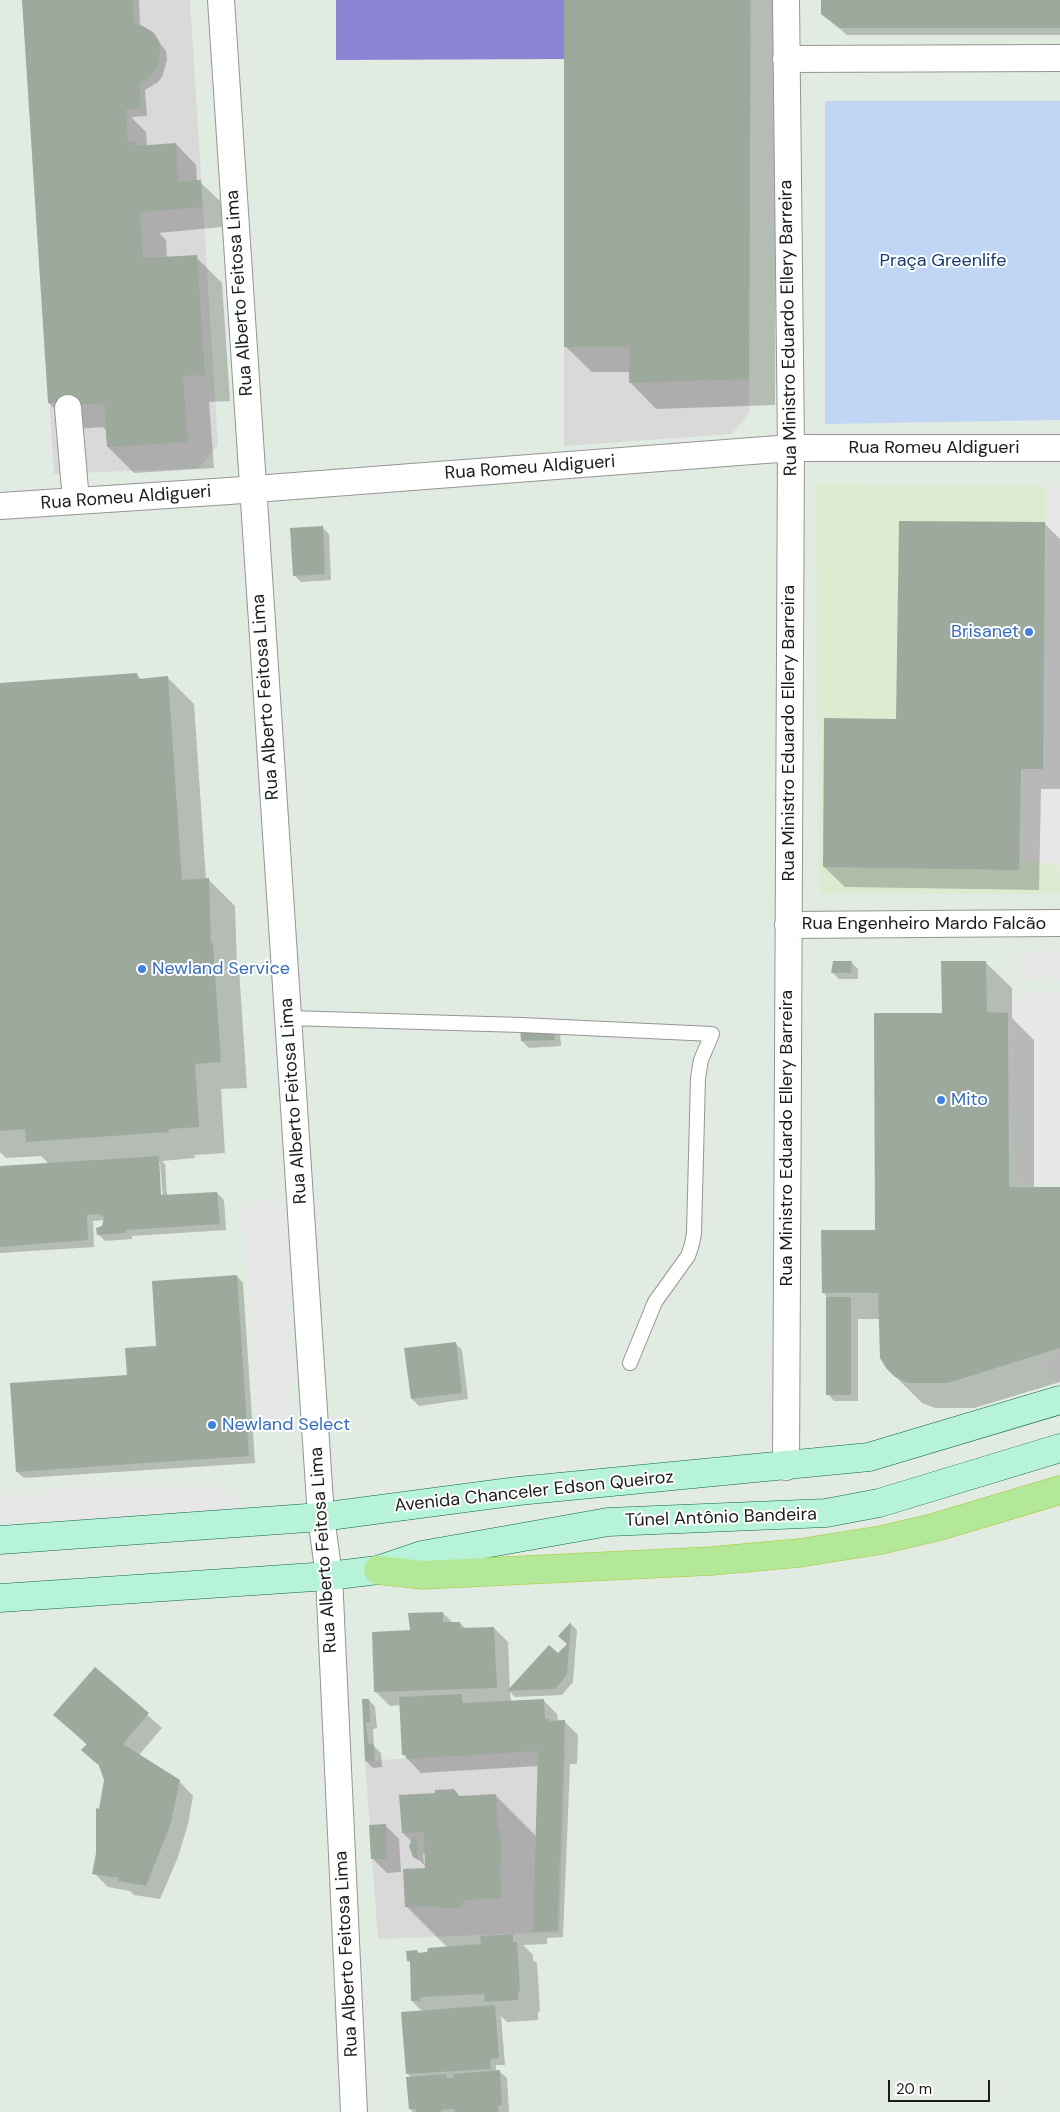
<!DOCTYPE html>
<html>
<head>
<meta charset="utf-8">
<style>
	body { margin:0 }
	#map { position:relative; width:1060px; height:2112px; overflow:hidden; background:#e1ebe2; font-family:"DM Sans",sans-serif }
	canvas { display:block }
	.scale { position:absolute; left:888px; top:2080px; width:102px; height:22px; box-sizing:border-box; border:2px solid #1b1b1b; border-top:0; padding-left:6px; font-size:15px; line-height:18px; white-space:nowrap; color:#1b1b1b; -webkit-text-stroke:4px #fff; paint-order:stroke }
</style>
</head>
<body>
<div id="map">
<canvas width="1060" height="2112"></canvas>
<div class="scale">20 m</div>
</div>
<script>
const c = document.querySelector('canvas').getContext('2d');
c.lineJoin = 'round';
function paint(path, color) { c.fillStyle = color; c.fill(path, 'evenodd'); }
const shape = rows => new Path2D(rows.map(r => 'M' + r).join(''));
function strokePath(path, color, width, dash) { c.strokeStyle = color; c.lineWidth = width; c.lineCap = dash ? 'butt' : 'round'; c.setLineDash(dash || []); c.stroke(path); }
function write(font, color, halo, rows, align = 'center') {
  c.font = font + ' "DM Sans",sans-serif'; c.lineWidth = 4; c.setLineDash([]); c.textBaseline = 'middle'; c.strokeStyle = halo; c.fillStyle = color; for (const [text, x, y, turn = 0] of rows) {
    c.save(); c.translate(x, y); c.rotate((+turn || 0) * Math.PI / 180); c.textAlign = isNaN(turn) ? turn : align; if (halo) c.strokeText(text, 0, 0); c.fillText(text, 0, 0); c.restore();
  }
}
paint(shape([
	[22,0,190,0,218,445,199,468,54,474],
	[564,0,751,0,749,413,732,434,564,446],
	[565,1749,559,1932,378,1939,365,1761]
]), '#d8d9d8');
paint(shape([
	[816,484,1060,486,1060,894,819,894]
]), '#ddecd1');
paint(shape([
	[825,101,1060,101,1060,420,825,424]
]), '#c0d6f4');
paint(shape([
	[336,0,564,0,564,59,336,60]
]), '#8d84d5');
paint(shape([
	[1046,486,1060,486,1060,894,1059,864,1020,861,1021,769,1043,769],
	[1060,951,1060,983,1054,978,1051,982,1041,973,1032,981,1021,979,1021,952],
	[1013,994,1060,994,1060,1183,1015,1184],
	[282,1202,294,1422,256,1424,243,1203],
	[1058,1349,1060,1350,1060,1381,1045,1385,1049,1378,1049,1370,1038,1364,1043,1354,1053,1359],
	[210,1479,245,1509,0,1525,0,1499,4,1502,13,1491,23,1500,33,1489,42,1497,52,1486,62,1495,71,1486,82,1495,91,1485,102,1493,111,1482,122,1491,130,1482,141,1491,150,1480,162,1490,170,1481,181,1490,189,1480,201,1489]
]), '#e7e7e7');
paint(shape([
	[23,0,139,0,140,26,153,34,166,51,167,60,162,77,158,82,145,90,147,116,131,117,146,132,147,146,176,144,196,165,197,182,200,182,221,202,222,227,159,233,166,240,167,258,196,257,222,283,230,401,209,402,214,468,134,473,108,447,107,431,103,427,76,429,49,403],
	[565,0,776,0,775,405,656,409,630,382,630,372,592,372,565,346],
	[822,0,1060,0,1060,35,847,35,830,20],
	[1044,523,1060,539,1060,789,1041,789,1039,890,845,887,824,867,898,720],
	[322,527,329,534,331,580,301,582,294,575],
	[137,675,142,680,168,678,194,704,206,880,209,880,235,906,237,968,239,970,247,1088,221,1089,225,1153,194,1155,195,1158,162,1161,165,1164,167,1196,217,1193,224,1200,226,1230,132,1236,132,1239,105,1241,98,1234,103,1227,104,1220,93,1221,94,1247,0,1253,0,1168,49,1164,41,1156,6,1158,0,1152,0,684],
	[158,1162,160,1162,163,1202,160,1202],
	[851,962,858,969,858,979,839,979,832,972],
	[985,962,1012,988,1012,1018,1034,1040,1034,1189,1060,1189,1060,1382,974,1408,935,1408,922,1403,887,1368,880,1319,858,1319,858,1401,834,1401,828,1394,827,1297,824,1293,876,1231,943,1014],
	[560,1032,561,1046,529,1048,522,1041],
	[237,1276,243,1283,255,1463,24,1478,17,1472,129,1376,157,1347],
	[455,1343,462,1350,468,1399,419,1406,412,1399],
	[443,1613,453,1623,460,1623,466,1629,494,1628,508,1642,510,1690,558,1655,568,1645,560,1636,571,1624,577,1630,573,1682,562,1695,515,1697,510,1692,511,1702,543,1700,557,1714,558,1722,564,1721,578,1735,577,1764,570,1764,563,1937,547,1938,547,1944,523,1945,533,1955,533,1960,537,1963,540,2011,538,2012,538,2020,507,2022,501,2016,505,2065,496,2065,496,2072,500,2072,507,2078,509,2112,413,2112,410,2109,412,2078,408,2074,403,2014,423,2012,412,2001,411,1963,408,1961,417,1951,419,1954,448,1948,407,1907,427,1867,414,1856,412,1842,403,1833,436,1794,453,1790,461,1797,495,1795,537,1837,539,1766,421,1773,404,1755,401,1705,390,1706,376,1692,411,1632],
	[423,1853,426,1856,427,1864,424,1864],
	[95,1669,162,1728,139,1755,179,1781,193,1796,188,1824,178,1857,160,1899,134,1895,130,1891,108,1887,94,1873,97,1854,100,1810,106,1780,101,1767,83,1750,87,1745,55,1715],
	[369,1700,375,1707,377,1728,373,1729,374,1746,381,1753,382,1767,373,1768,366,1761,363,1701],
	[385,1825,399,1839,401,1872,387,1873,373,1859]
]), '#0003');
paint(shape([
	[22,0,133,0,134,23,143,26,154,33,160,43,159,64,152,75,139,83,141,109,126,110,128,142,135,141,135,146,176,143,178,182,201,180,202,207,140,212,143,258,197,255,205,375,183,376,188,442,107,447,104,403,79,405,80,401,48,403],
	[564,0,750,0,749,379,629,383,629,347,564,347],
	[821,0,1060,0,1060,28,839,28,821,14],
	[899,521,1045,522,1043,769,1021,769,1019,870,823,867,824,718,896,719],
	[323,526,325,574,293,576,290,528],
	[137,673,138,679,168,676,182,880,209,878,211,943,213,943,221,1062,195,1064,199,1127,169,1129,169,1132,26,1142,25,1129,0,1131,0,683],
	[833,961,852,961,851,973,831,973],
	[941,961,986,961,987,1012,1008,1013,1009,1187,1060,1187,1060,1348,948,1383,908,1383,895,1377,886,1368,880,1358,878,1293,822,1293,821,1230,875,1230,874,1013,942,1013],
	[554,1024,555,1040,521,1041,520,1025],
	[159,1156,161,1195,217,1192,220,1224,126,1230,126,1233,97,1235,96,1228,102,1226,104,1217,99,1214,87,1215,88,1240,0,1247,0,1166],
	[237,1275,249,1456,16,1472,10,1383,127,1375,125,1348,156,1346,152,1281],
	[826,1297,851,1297,851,1395,826,1395],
	[456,1342,462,1393,411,1399,404,1348],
	[443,1612,443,1622,460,1622,461,1628,494,1627,497,1688,374,1692,372,1632,410,1630,408,1613],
	[571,1622,567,1675,555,1689,507,1691,549,1645,558,1653,567,1644,558,1636],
	[95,1667,149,1713,123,1744,180,1780,170,1826,146,1886,118,1881,119,1878,92,1874,96,1853,96,1808,99,1809,104,1780,98,1763,97,1764,81,1750,87,1744,53,1715],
	[462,1694,462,1703,544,1699,545,1719,549,1719,549,1721,565,1720,557,1930,533,1932,538,1751,406,1759,406,1755,402,1755,399,1697],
	[362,1699,369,1699,370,1722,366,1722,368,1743,374,1745,375,1761,365,1761],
	[454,1789,459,1796,496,1794,498,1829,500,1829,502,1863,499,1863,502,1898,465,1900,460,1908,441,1908,440,1906,405,1907,403,1869,425,1868,424,1832,402,1833,399,1795,435,1793,435,1790],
	[386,1824,387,1859,371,1859,369,1825],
	[416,1835,418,1860,413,1857,409,1846,412,1839],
	[513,1934,513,1942,517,1942,520,1991,518,1992,518,2000,485,2002,484,1994,420,1997,421,2001,411,2001,410,1961,407,1961,406,1951,417,1950,418,1953,427,1952,428,1948,481,1944,480,1936],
	[495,2005,499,2058,490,2059,491,2069,406,2074,401,2012],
	[500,2070,502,2105,498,2106,499,2112,455,2112,454,2109,441,2110,441,2112,416,2112,416,2109,409,2109,406,2077,446,2074,447,2078,454,2078,453,2074]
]), '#9ea99d');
const service = shape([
	[288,1018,521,1025,712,1034,701,1060,698,1078,694,1233,692,1244,688,1256,655,1302,630,1363]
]);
const minor = shape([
	[221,0,321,1517,329,1576,354,2112],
	[786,59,1060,58],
	[68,408,76,501],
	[0,506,229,491,791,448,1060,448],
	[788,925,1060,923],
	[786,1467,791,448,786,0]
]);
const secondary = shape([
	[0,1540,321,1517,518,1491,869,1457,1060,1400],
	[0,1598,329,1576,378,1570,422,1555,608,1522,826,1513,879,1503,1060,1448]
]);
const trunk = shape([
	[378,1570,423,1575,711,1561,799,1553,881,1540,936,1527,1060,1490]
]);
strokePath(service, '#959595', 16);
strokePath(minor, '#959595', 28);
strokePath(secondary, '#0d6643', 29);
strokePath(trunk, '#afc631', 29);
strokePath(service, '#fff', 14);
strokePath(minor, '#fff', 26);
strokePath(secondary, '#b7f3d8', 28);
strokePath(trunk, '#b2e898', 28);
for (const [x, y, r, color] of [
	[1029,632,5,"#3f7fe0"],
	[142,969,5,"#3f7fe0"],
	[941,1100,5,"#3f7fe0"],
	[212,1425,5,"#3f7fe0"]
]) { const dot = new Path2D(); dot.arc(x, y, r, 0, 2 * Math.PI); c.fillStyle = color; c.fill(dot); strokePath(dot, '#fff', 2); }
write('18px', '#143a6e', '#fff', [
	["Praça Greenlife",943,261]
]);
write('18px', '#1b1b1b', '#fff', [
	["Rua Alberto Feitosa Lima",240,293,-94],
	["Rua Ministro Eduardo Ellery Barreira",789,328,-91],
	["Rua Romeu Aldigueri",934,448],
	["Rua Romeu Aldigueri",530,468,-4],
	["Rua Romeu Aldigueri",126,498,-4],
	["Rua Alberto Feitosa Lima",266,697,-94],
	["Rua Ministro Eduardo Ellery Barreira",789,733,-90],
	["Rua Engenheiro Mardo Falcão",924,924],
	["Rua Alberto Feitosa Lima",294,1101,-94],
	["Rua Ministro Eduardo Ellery Barreira",787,1138,-90],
	["Avenida Chanceler Edson Queiroz",534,1492,-6],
	["Túnel Antônio Bandeira",721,1518,-2],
	["Rua Alberto Feitosa Lima",324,1550,-94],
	["Rua Alberto Feitosa Lima",347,1954,-93]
]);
write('18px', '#366cbe', '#fff', [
	["Brisanet",1019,632,"right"],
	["Newland Service",152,969],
	["Mito",951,1100],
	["Newland Select",222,1425]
], 'left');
</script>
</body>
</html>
